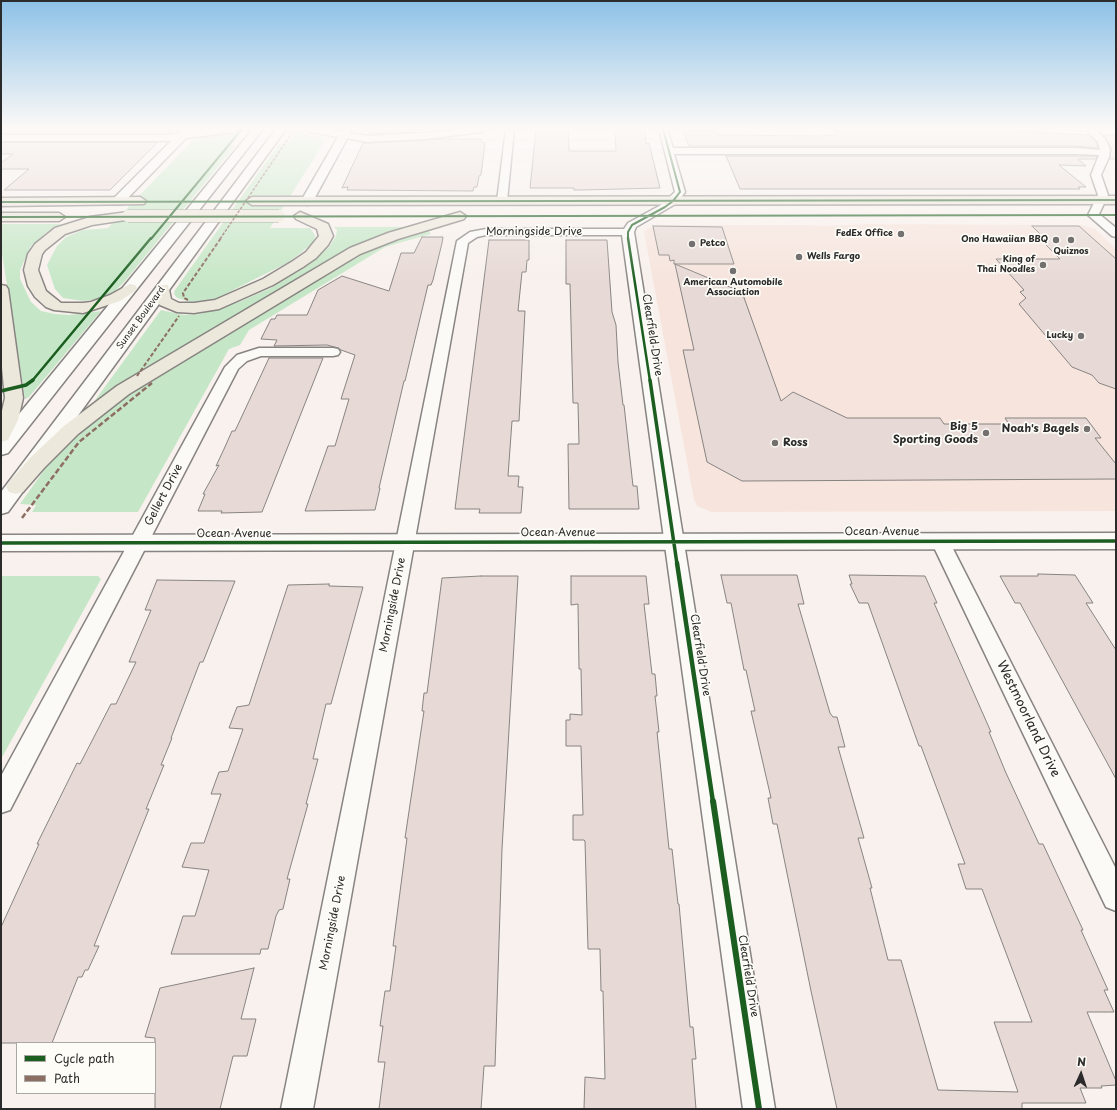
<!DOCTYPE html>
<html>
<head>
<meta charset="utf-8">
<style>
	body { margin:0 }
	#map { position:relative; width:1117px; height:1110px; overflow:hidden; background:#f8f1ed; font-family:"Playpen Sans",sans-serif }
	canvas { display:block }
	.frame { position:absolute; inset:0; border:2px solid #2b2b2b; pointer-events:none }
	.legend { position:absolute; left:16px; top:1042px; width:140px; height:52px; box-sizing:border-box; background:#fdfcf7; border:1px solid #a9a8a5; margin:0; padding:5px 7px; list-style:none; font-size:12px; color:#2b2b2b }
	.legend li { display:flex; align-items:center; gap:8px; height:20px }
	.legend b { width:20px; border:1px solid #a9a8a5 }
	.north { position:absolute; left:1061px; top:1054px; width:40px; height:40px; -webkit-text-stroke:3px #fdfcf7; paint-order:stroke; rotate:3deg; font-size:11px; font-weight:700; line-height:16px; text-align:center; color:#2b2b2b }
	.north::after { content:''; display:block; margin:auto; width:14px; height:18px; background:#2b2b2b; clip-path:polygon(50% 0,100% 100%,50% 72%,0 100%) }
</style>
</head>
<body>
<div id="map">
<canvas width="1117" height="1110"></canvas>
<div class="frame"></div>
<ul class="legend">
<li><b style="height:5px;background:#1b5e20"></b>Cycle path</li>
<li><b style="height:5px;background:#8d6e63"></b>Path</li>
</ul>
<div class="north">N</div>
</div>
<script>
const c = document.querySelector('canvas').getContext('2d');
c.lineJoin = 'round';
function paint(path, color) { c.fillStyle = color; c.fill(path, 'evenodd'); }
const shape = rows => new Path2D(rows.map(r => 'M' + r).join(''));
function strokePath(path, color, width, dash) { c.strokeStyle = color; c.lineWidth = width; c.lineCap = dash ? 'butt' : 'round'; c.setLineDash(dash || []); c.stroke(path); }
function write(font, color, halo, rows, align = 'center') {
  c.font = font + ' "Playpen Sans",sans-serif'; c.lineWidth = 3.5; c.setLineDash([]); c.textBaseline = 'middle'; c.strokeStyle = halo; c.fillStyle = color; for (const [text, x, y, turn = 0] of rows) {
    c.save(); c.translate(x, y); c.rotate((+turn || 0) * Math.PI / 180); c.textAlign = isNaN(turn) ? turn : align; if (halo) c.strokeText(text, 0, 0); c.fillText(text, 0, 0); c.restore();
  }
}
paint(shape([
	[869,224,1082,225,1095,229,1116,249,1116,511,712,512,697,506,694,499,644,232,645,230,656,225,809,225,819,226]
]), '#f6e4dd');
paint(shape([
	[296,132,321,137,325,141,270,228,310,228,315,235,314,242,289,262,217,298,191,302,177,298,174,294,175,290,279,144,287,144],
	[218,134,238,134,229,145,236,145,125,281,115,291,98,299,83,301,63,298,55,289,47,265,57,246,66,237,83,230,108,228,197,136],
	[1,224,61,224,48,231,31,246,20,270,20,279,31,302,41,311,55,314,70,315,101,311,29,397,25,399,1,247],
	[334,227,411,227,369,240,329,260,93,403,161,310,184,315,200,314,239,302,271,288,310,264,330,246,336,236,337,230],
	[428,230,431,234,385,247,249,330,240,345,229,349,138,512,32,512,36,505,20,504,50,462,80,432,119,401,216,340,362,253,383,243],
	[1,576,98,576,101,579,1,759]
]), '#c6e7c7');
const building = shape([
	[1,129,173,129,168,134,1,134,1,129],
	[372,129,440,129,426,132,368,134,372,129],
	[536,129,568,129,569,151,616,151,615,130,645,130,646,144,649,143,660,188,581,190,574,190,574,188,530,188,536,129],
	[836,129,973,129,1089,135,1097,143,1098,148,1076,146,689,146,683,131,716,131,717,135,820,136,836,135,836,129],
	[1103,135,1116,135,1116,159,1110,159,1111,148,1103,135],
	[437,139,481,139,481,142,485,143,481,175,479,176,477,187,474,187,473,191,347,190,348,187,342,188,363,143,437,139],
	[1,142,158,142,110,190,4,190,29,169,1,169,1,163,13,154,1,154,1,142],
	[726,156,1097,156,1096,159,1078,159,1086,166,1059,165,1086,187,1078,187,1080,189,740,189,726,156],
	[653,226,722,227,734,264,674,264,674,260,670,261,669,255,659,255,653,226],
	[1032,226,1079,226,1116,259,1116,389,1099,383,1092,375,1072,367,1019,304,1026,298,1020,292,1024,290,996,259,1060,259,1038,237,1043,237,1032,226],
	[422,237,443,237,442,243,433,280,431,285,428,285,405,381,404,381,379,488,380,488,375,510,305,511,328,446,335,446,349,399,341,399,355,355,341,350,338,348,327,345,274,346,277,340,261,339,271,319,275,319,277,315,307,315,318,290,342,276,389,291,401,253,414,253,422,237],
	[489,240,529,240,529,260,527,260,526,272,522,272,518,311,525,311,519,421,512,421,508,476,519,476,518,487,523,487,521,513,479,513,480,509,455,509,489,240],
	[566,240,607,240,612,312,616,325,618,362,623,405,624,405,633,486,637,486,639,509,569,509,568,444,579,444,578,403,573,403,570,284,566,284,566,240],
	[675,264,742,292,781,401,793,392,847,418,940,418,944,424,1009,424,1005,418,1086,418,1101,438,1095,438,1116,464,1116,479,742,481,707,462,683,350,694,350,675,264],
	[269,358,323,358,262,512,221,513,222,511,198,511,205,494,203,494,219,465,216,466,224,449,232,431,235,431,269,358],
	[1038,574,1075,575,1093,603,1086,603,1116,650,1116,779,1020,603,1015,603,1000,576,1038,576,1038,574],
	[721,575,797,575,804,604,798,604,830,713,833,717,837,717,845,747,838,747,864,838,858,838,872,888,870,888,888,960,901,960,938,1090,1018,1092,994,1022,1032,1022,982,889,966,889,958,864,965,864,931,773,921,746,919,746,868,603,859,603,850,584,852,584,849,575,925,576,937,603,934,603,991,732,989,732,1006,773,1039,844,1043,844,1083,930,1081,930,1108,990,1104,990,1114,1012,1087,1012,1116,1081,1116,1085,1101,1086,1102,1088,1080,1088,1086,1103,1022,1103,1022,1109,837,1109,811,991,777,824,773,824,768,798,771,798,751,711,755,711,746,670,744,670,731,603,727,603,721,575],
	[481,576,518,576,502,849,495,1066,484,1066,481,1109,379,1109,385,1062,378,1062,383,1026,380,1026,385,991,390,991,396,946,393,946,407,838,405,838,424,711,422,711,424,693,427,693,442,578,481,576],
	[571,576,646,576,649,604,644,604,652,674,655,674,657,696,655,696,659,732,657,732,669,849,672,849,678,904,679,904,690,1027,693,1027,696,1059,692,1059,696,1109,584,1109,585,1077,605,1079,603,991,601,991,600,949,588,949,585,841,584,840,573,840,573,815,583,815,581,746,566,746,566,720,570,720,570,714,582,715,581,669,579,669,578,604,571,605,571,576],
	[157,580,235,581,203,662,200,662,171,738,172,738,161,765,164,765,146,809,149,809,94,946,99,946,88,970,85,970,82,977,78,977,52,1043,1,1043,1,927,39,844,37,844,77,763,80,764,111,704,116,704,136,662,129,662,151,610,145,610,157,580],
	[329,584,329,586,363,587,331,704,326,704,313,759,318,759,306,804,308,804,287,879,290,879,283,909,279,910,276,916,268,949,261,949,260,954,171,954,183,916,195,916,209,870,182,867,191,843,204,843,221,794,211,794,219,772,228,771,243,729,229,728,237,707,249,705,288,585,329,584],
	[254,968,241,1019,256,1019,247,1056,233,1056,220,1109,155,1109,155,1038,145,1037,160,988,254,968]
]);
paint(building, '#e7d9d5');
strokePath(building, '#878482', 1);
const minor = shape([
	[184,129,193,129,186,137,168,141,1,141,1,135,168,135,180,133,184,129],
	[343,129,351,129,349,133,367,136,426,133,463,129,486,129,482,132,426,139,367,142,341,137,340,135,343,129],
	[506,129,514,129,507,201,502,204,497,201,506,129],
	[659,129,667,129,673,148,1076,148,1100,150,1098,142,1086,129,1095,129,1105,139,1110,149,1109,157,1101,175,1108,195,1099,214,1116,228,1116,237,1112,236,1088,215,1098,195,1091,175,1099,155,1076,154,674,154,685,192,677,203,636,227,634,232,775,1109,743,1109,622,235,486,235,477,237,468,243,313,1109,281,1109,457,241,470,232,486,229,624,229,628,223,661,205,675,192,659,129],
	[259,348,333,348,338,349,340,352,338,355,333,356,261,356,247,361,238,369,10,810,1,813,1,776,225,367,237,355,259,348],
	[940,534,947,536,949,541,1116,869,1116,911,1106,907,931,541,933,536,940,534]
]);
const tertiary = shape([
	[1116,533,1116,549,1,551,1,535,1116,533]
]);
const secondary = shape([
	[193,129,240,129,235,132,186,138,122,204,114,204,112,201,114,198,179,133,193,129],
	[253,129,263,129,8,453,1,455,1,436,253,129],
	[276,129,286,129,8,512,1,514,1,492,276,129],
	[305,129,326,129,348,133,349,135,313,201,307,205,301,201,338,137,310,132,305,129]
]);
const primary = shape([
	[1116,196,1116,204,252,205,246,201,252,197,1116,196],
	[140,197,146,201,144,204,1,206,1,198,140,197],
	[128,212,134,216,132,219,92,225,65,234,45,250,42,254,38,270,46,291,61,303,83,303,91,302,110,295,130,284,135,285,137,288,135,291,120,301,83,313,54,310,46,307,35,297,28,286,24,270,28,254,35,244,55,228,90,217,128,212],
	[300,212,328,224,333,236,328,245,316,258,303,267,273,285,219,309,194,313,177,312,160,305,157,302,155,294,158,285,168,285,171,299,179,303,194,303,215,300,263,279,293,261,306,252,319,236,317,229,296,219,294,216,300,212],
	[460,212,466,216,464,219,398,239,360,254,129,394,78,434,44,468,23,492,16,494,9,492,6,487,9,482,30,458,64,426,117,386,350,248,388,233,460,212],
	[1,213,59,213,65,217,59,221,1,221,1,213],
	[1,285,6,286,8,289,23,398,18,420,8,440,1,442,1,415,5,398,1,358,1,285]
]);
strokePath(minor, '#878482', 3);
strokePath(tertiary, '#878482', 3);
strokePath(secondary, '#878482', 3);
strokePath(primary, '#878482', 3);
paint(minor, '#fbfaf7');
paint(tertiary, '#fbfaf7');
paint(secondary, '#fbfaf7');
paint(primary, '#ede8dc');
const primaryBridge = shape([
	[128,216,279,216]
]);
strokePath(primaryBridge, '#878482', 13, []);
strokePath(primaryBridge, '#ede8dc', 12);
strokePath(shape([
	[220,239,292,133]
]), '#8d6e63', 1.5, [3, 1.5]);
strokePath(shape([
	[188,300,184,298,183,293,221,238],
	[137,376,179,316]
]), '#8d6e63', 2, [4, 2]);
strokePath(shape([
	[22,518,79,442,152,383]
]), '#8d6e63', 2.5, [5.5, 2.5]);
strokePath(shape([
	[1,202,1116,200],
	[1,217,1116,215],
	[151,239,242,129],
	[628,239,628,232,632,225,665,207,673,201,680,192,663,129]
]), '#1b5e20', 2);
strokePath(shape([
	[628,238,650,381],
	[32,381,151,238]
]), '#1b5e20', 2.5);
strokePath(shape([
	[650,380,677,564],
	[1,391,26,385,33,380],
	[1,543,1116,541]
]), '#1b5e20', 3.5);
strokePath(shape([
	[677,563,713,802]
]), '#1b5e20', 4.5);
strokePath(shape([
	[713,801,759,1109]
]), '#1b5e20', 6);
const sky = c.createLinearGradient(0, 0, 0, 284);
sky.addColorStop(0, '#8dc1e7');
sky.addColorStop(0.45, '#fcf9f7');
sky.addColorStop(1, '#fcf9f700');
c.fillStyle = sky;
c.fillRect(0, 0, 1117, 284);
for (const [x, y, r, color] of [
	[901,234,4,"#73706f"],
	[1056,240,4,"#73706f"],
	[1071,240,4,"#73706f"],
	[692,244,4,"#73706f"],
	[799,257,4,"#73706f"],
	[1043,265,4,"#73706f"],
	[733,271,4,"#73706f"],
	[1081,336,4,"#73706f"],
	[1087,429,4,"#73706f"],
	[986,433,4,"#73706f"],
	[775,443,4,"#73706f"]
]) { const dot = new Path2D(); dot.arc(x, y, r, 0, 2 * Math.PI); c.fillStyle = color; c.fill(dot); strokePath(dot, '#fdfcf7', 1.5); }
write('bold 9px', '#2b2b2b', '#fdfcf7', [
	["FedEx Office",893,234],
	["Ono Hawaiian BBQ",1048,240],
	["Petco",700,244,"left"],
	["Quiznos",1071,252,"center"],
	["Wells Fargo",807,257,"left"],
	["King of",1035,260],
	["Thai Noodles",1035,270],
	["American Automobile",733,283,"center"],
	["Association",733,293,"center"],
	["Lucky",1073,336]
], 'right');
write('9px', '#2b2b2b', '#fdfcf7', [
	["Sunset Boulevard",141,318,-54]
]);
write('11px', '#2b2b2b', '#fdfcf7', [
	["Morningside Drive",534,232],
	["Clearfield Drive",652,335,81],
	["Gellert Drive",164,495,-62],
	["Ocean Avenue",882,532],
	["Ocean Avenue",558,533],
	["Ocean Avenue",234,534],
	["Morningside Drive",393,605,-79],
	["Clearfield Drive",700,655,81],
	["Morningside Drive",333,923,-79],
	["Clearfield Drive",748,976,81]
]);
write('bold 11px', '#2b2b2b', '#fdfcf7', [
	["Big 5",978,427],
	["Sporting Goods",978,440],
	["Noah's Bagels",1079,429],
	["Ross",783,443,"left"]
], 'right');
write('13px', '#2b2b2b', '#fdfcf7', [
	["Westmoorland Drive",1028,719,64]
]);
</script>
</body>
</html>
